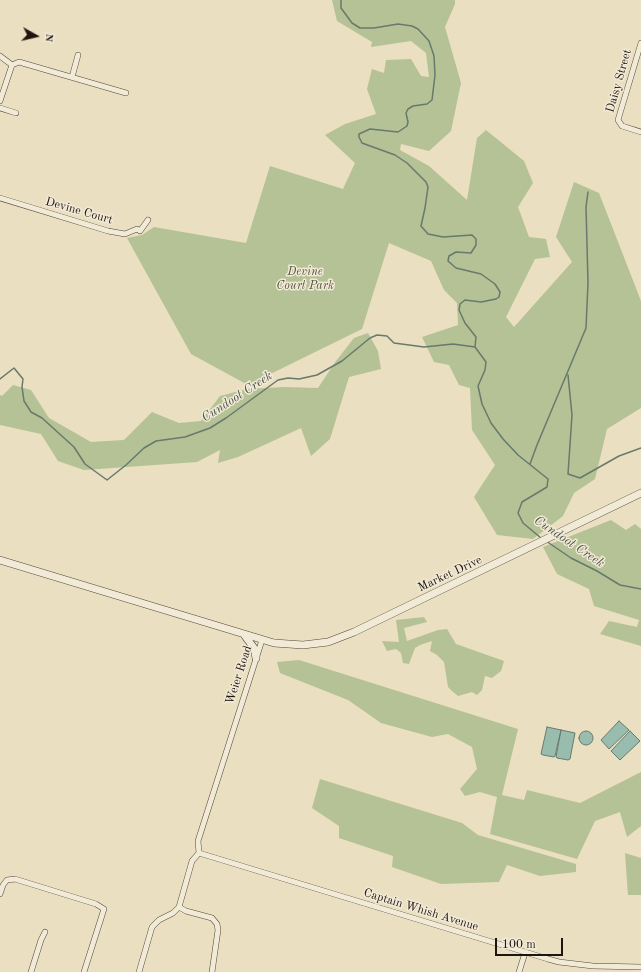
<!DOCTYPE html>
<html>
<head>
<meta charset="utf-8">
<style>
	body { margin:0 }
	#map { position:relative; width:641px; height:972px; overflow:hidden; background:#eadfc0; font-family:"Old Standard TT",serif }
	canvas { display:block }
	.north { position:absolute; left:16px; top:16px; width:40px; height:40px; -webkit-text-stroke:3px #f1ead6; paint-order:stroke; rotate:98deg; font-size:11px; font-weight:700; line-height:16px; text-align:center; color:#20140f }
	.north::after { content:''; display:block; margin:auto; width:14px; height:18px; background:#20140f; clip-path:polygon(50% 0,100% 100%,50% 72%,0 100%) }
	.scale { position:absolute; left:495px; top:938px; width:68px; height:18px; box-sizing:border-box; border:2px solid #20140f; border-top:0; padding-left:5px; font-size:12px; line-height:14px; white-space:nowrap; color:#20140f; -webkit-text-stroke:3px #f1ead6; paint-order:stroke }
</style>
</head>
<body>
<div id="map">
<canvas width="641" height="972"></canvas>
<div class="north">N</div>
<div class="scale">100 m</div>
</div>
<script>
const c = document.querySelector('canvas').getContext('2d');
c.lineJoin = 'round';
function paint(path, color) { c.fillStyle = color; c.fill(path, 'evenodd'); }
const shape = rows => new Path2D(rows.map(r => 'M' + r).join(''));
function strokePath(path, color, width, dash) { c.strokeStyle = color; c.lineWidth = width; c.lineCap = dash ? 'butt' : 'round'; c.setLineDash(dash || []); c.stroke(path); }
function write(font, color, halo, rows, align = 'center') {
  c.font = font + ' "Old Standard TT",serif'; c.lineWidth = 3; c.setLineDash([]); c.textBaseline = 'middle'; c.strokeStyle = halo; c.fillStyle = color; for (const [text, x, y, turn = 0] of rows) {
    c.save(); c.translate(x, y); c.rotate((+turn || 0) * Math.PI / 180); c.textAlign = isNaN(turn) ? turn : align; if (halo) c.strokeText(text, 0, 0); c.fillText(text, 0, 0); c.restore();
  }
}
paint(shape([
	[332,0,455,0,455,4,445,27,461,83,451,131,429,151,401,144,400,150,429,166,467,200,477,138,486,130,524,161,533,183,518,207,529,237,546,239,550,257,535,259,506,317,514,327,572,262,556,237,574,182,599,193,641,301,641,408,607,429,595,479,574,493,563,516,533,539,497,535,474,497,495,465,472,430,470,388,459,385,449,365,434,362,422,337,458,325,457,303,444,290,431,261,389,243,362,329,248,385,191,354,127,238,142,235,154,227,246,243,270,166,343,189,355,163,325,135,345,124,376,114,367,89,372,69,384,73,386,60,411,59,421,76,429,77,426,53,411,41,371,47,372,42,337,21],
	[368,333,378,351,381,369,349,377,330,439,311,456,301,428,238,457,218,463,220,450,197,462,84,470,58,461,41,434,0,425,0,395,2,396,13,385,31,390,49,418,91,442,124,440,152,412,179,423,201,421,220,396,247,389,284,387,318,388,336,361,354,338],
	[611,520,626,530,635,524,641,529,641,646,600,634,609,621,637,627,639,620,594,606,589,589,557,574,543,547],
	[424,617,427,622,404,628,407,641,438,630,447,629,456,644,504,661,501,671,492,678,485,676,482,690,477,695,472,692,458,696,452,691,448,687,444,662,437,655,430,651,432,641,420,645,415,648,409,664,403,663,401,653,396,649,387,651,382,641,399,642,396,620],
	[299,660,518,729,502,795,524,800,527,790,580,803,641,772,641,826,627,837,620,812,595,821,577,859,490,834,497,797,480,792,465,796,460,789,477,769,472,747,448,734,432,737,381,723,348,700,280,673,277,662],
	[320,779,462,823,478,835,576,864,576,872,540,876,507,865,499,882,441,884,392,867,393,856,339,838,339,826,312,808],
	[625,853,641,858,641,895,628,895]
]), '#b4c295');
const water = shape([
	[619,721,629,730,609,749,601,740,619,721],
	[547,727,561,730,555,756,554,757,543,755,541,754,547,727],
	[561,730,575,733,570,759,568,760,557,758,556,757,561,730],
	[630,731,640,741,620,760,611,751,630,731],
	'579 738a7 7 0 1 1 14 0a7 7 0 1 1-14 0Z'
]);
paint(water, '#98bdae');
strokePath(water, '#68796e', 1);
strokePath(shape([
	[341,0,341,8,352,23,360,28,374,28,398,24,412,26,418,29,429,41,434,56,435,75,432,100,427,104,413,106,408,109,406,113,408,122,407,126,398,132,370,129,359,134,359,137,362,143,395,155,407,163,426,182,428,187,425,208,421,226,428,234,443,237,472,235,476,239,476,245,471,253,456,252,449,256,448,261,456,268,481,274,495,284,500,292,499,297,496,299,481,302,465,300,460,304,459,310,465,323,476,337,475,347],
	[568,375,572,415,568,474,580,478,619,456,641,448],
	[0,379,14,368,23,379,22,387,24,401,31,412,42,418,74,447,85,464,107,480,126,465,144,448,156,441,185,437,210,428,226,418,278,380,288,378,299,379,317,375,342,361,370,338,377,335,387,336,394,343,424,347,453,344,475,347,486,362,485,370,478,386,482,404,491,423,503,439,518,455,548,479,547,487,522,502,518,513,523,523,541,538],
	[530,464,537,445,586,328,588,283,586,207,588,192],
	[546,541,571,558,597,571,620,585,641,589]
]), '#68796e', 1.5);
const minor = shape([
	[641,43,618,120,622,126,641,132],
	[0,56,12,65],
	[72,77,78,55],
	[0,101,12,65,19,62,126,93],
	[0,108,16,113],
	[0,198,108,231,125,234,137,229,140,231,148,220],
	[199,853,548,959,559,962,593,966,641,967],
	[0,894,3,885,7,880,15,879,96,904,104,909,84,972],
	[179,907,186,911,212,918,217,924,218,930,212,972],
	[31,972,41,940,45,932],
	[139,972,152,927,159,920,173,913,179,907,192,861,199,853,198,841,262,640],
	[519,972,525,953]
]);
const tertiary = shape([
	[0,560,274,643,303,645,328,642,354,632,641,493],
	[245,636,254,648,256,658]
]);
strokePath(minor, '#52473b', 6);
strokePath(tertiary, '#52473b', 8);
strokePath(minor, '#f1ead6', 5);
strokePath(tertiary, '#f1ead6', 7);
write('12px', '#20140f', '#f1ead6', [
	["Daisy Street",619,81,-74],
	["Devine Court",79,211,16],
	["Market Drive",450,574,-25],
	["Weier Road",239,675,-72],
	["Captain Whish Avenue",421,910,17]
]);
write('italic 12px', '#54513e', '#f1ead6', [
	["Devine",305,272],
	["Court Park",305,286]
]);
write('italic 13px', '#4a4f47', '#f1ead6', [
	["Cundoot Creek",237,397,-33],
	["Cundoot Creek",569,542,34]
]);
</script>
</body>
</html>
